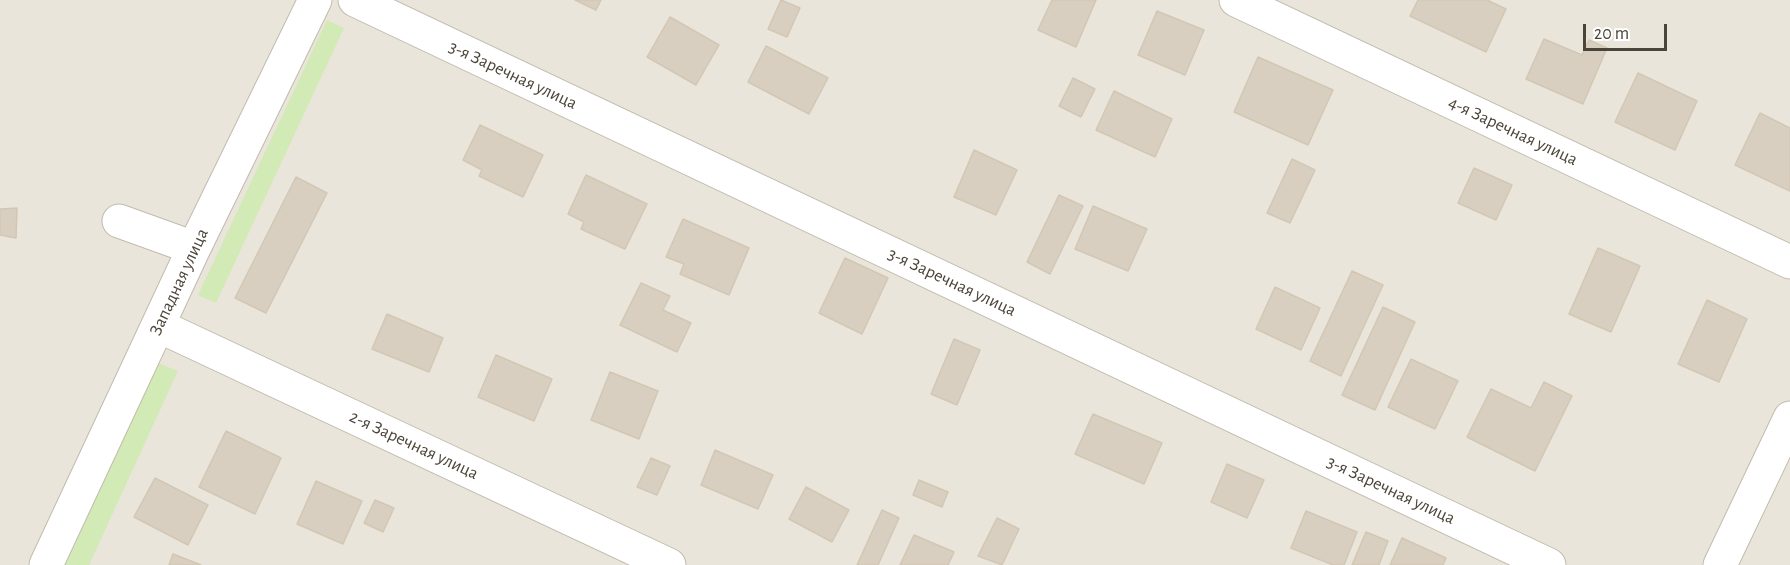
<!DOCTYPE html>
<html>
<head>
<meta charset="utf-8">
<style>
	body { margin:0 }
	#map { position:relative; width:1790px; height:565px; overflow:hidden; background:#f6f3ec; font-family:"Alegreya Sans",sans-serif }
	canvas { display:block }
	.scale { position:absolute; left:1583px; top:24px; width:84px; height:27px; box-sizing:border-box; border:3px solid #4b4439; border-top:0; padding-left:8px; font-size:18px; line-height:21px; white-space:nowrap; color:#4b4439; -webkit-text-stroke:4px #fff; paint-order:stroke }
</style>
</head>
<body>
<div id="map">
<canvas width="1790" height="565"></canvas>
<div class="scale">20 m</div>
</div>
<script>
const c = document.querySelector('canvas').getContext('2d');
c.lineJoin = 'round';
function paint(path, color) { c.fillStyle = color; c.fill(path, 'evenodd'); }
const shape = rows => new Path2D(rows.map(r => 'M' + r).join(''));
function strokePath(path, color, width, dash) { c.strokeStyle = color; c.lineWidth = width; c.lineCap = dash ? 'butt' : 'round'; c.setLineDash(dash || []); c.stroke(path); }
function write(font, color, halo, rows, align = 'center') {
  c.font = font + ' "Alegreya Sans",sans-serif'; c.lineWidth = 5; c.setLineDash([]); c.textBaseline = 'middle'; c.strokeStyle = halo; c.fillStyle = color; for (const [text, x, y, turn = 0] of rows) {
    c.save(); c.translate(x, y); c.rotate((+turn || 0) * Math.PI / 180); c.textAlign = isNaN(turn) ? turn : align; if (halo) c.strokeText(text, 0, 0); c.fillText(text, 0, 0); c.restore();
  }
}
paint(shape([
	[0,0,1790,0,1790,565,0,565]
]), '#eae5da');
paint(shape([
	[327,20,344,28,216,303,198,295],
	[158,363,178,371,89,565,65,565]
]), '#d2eab5');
const building = shape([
	[575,0,601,0,596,10,575,0],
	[781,0,800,8,787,37,768,29,781,0],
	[1052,0,1096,0,1076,47,1038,30,1052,0],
	[1418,0,1487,0,1506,9,1486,52,1410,16,1418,0],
	[1157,11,1204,30,1185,75,1138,55,1157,11],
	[670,17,719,45,696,85,647,57,670,17],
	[1544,39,1582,55,1589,40,1607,48,1583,104,1526,79,1544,39],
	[766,46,828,78,809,114,748,82,766,46],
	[1258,57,1333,90,1308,145,1234,112,1258,57],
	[1638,73,1697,101,1675,150,1615,122,1638,73],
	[1073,78,1095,89,1081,117,1059,106,1073,78],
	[1114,91,1172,119,1155,157,1096,130,1114,91],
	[1760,113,1790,128,1790,191,1735,165,1760,113],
	[480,125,543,155,523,197,479,176,482,170,463,160,480,125],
	[974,150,1017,170,996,215,954,197,974,150],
	[1292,159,1315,170,1290,223,1267,213,1292,159],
	[1474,168,1512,185,1496,220,1458,203,1474,168],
	[586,175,647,204,625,249,581,229,584,222,568,214,586,175],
	[296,177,327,193,266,313,235,298,296,177],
	[1059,195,1083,206,1050,274,1027,262,1059,195],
	[1093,206,1147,229,1128,271,1075,249,1093,206],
	[17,208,16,238,0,235,0,209,17,208],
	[683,219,749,248,729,295,680,274,684,264,666,257,683,219],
	[1598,248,1640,266,1611,332,1569,314,1598,248],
	[845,258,888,278,862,334,819,313,845,258],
	[1352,271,1383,285,1341,376,1310,361,1352,271],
	[641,283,670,296,663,310,691,323,677,352,620,325,641,283],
	[1275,287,1320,308,1301,350,1256,329,1275,287],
	[1707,300,1747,319,1719,382,1678,364,1707,300],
	[1383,307,1415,322,1375,410,1342,395,1383,307],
	[387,314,443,338,429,372,372,349,387,314],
	[954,339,980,350,957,405,931,394,954,339],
	[496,355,552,379,534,421,478,397,496,355],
	[1411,359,1458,381,1435,429,1388,407,1411,359],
	[610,372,658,391,639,439,591,420,610,372],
	[1544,382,1572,396,1535,471,1467,437,1491,389,1531,408,1544,382],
	[1093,414,1162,443,1144,484,1075,454,1093,414],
	[226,431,281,458,255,514,199,487,226,431],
	[715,450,773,475,758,509,701,485,715,450],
	[651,458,670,466,657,495,637,487,651,458],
	[1227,464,1264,480,1247,518,1211,502,1227,464],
	[155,478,208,505,188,545,134,517,155,478],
	[919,480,948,492,942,507,913,495,919,480],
	[316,481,362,501,343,544,297,524,316,481],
	[806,487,849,510,832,542,789,519,806,487],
	[375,500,394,508,383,532,364,523,375,500],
	[882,510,899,518,878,565,857,565,882,510],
	[1306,511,1357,532,1344,565,1333,565,1291,548,1306,511],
	[997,518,1019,529,1002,565,978,556,997,518],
	[1366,532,1388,541,1379,565,1352,565,1366,532],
	[914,535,954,552,948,565,900,565,914,535],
	[1402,538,1446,558,1443,565,1390,565,1402,538],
	[173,554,201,565,169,565,173,554]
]);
paint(building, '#d8cfc1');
strokePath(building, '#d3c7b4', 1.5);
const minor = shape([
	[355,0,1549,565],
	[1236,0,1790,262],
	[119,221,194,248],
	[159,326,669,565],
	[46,565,194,248,315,0],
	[1720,565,1790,418]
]);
strokePath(minor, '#c2bbae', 35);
strokePath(minor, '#fff', 33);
write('18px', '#4b4439', '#fff', [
	["3-я Заречная улица",513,75,25],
	["4-я Заречная улица",1513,131,25],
	["Западная улица",179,282,-65],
	["3-я Заречная улица",952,282,25],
	["2-я Заречная улица",414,445,25],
	["3-я Заречная улица",1391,490,25]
]);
</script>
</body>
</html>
